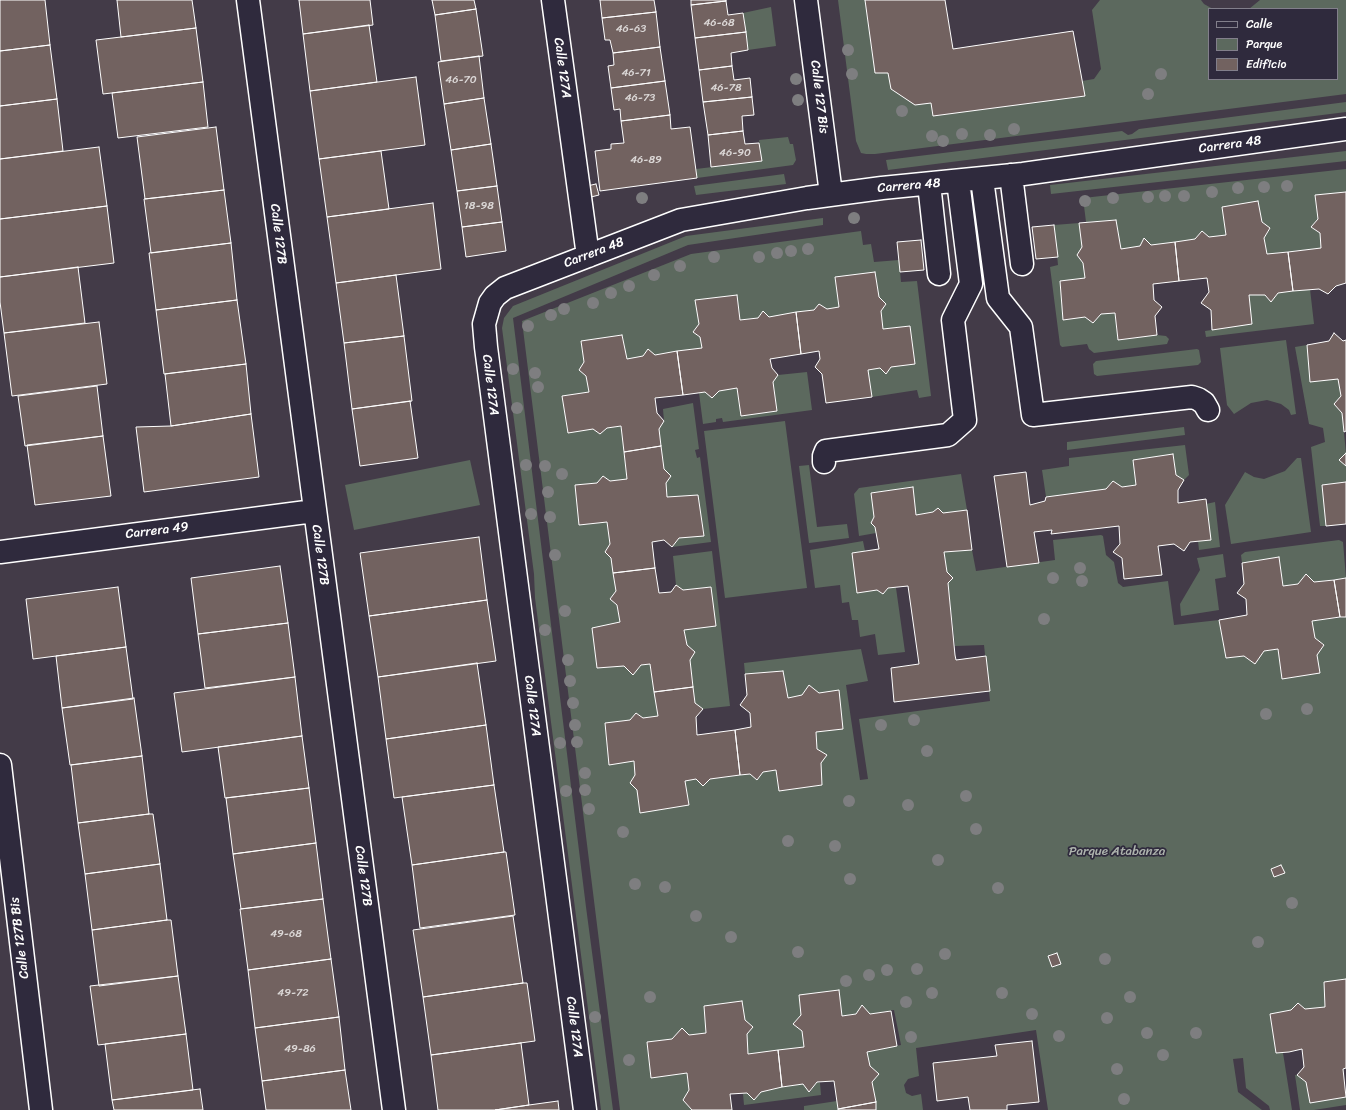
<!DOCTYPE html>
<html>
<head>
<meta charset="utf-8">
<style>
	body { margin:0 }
	#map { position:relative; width:1346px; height:1110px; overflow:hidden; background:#433b48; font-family:Sriracha,sans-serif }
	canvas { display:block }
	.legend { position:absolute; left:1208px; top:8px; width:130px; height:72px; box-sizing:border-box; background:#2f2a3d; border:1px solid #827f8b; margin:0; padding:5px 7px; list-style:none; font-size:12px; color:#fff }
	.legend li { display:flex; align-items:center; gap:8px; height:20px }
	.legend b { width:20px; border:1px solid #827f8b }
</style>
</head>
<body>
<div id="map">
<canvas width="1346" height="1110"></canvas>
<ul class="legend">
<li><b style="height:5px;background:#2f2a3d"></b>Calle</li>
<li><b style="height:11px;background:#5c695e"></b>Parque</li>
<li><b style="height:11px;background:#726260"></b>Edificio</li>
</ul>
</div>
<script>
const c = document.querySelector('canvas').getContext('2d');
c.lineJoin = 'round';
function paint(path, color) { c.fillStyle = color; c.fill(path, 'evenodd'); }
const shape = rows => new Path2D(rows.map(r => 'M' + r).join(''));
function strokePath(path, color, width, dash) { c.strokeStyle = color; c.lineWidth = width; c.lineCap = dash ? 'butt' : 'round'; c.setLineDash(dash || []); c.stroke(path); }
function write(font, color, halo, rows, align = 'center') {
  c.font = font + ' Sriracha,sans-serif'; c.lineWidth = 3.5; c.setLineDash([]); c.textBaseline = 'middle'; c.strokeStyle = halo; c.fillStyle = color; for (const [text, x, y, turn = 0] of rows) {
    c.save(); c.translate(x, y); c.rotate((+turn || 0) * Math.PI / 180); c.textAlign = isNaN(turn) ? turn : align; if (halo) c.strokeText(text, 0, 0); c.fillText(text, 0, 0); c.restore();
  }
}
paint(shape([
	[838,0,865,0,875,72,888,73,931,103,933,116,1084,96,1082,81,1094,79,1101,69,1092,10,1100,0,1201,0,1204,4,1213,9,1209,9,1209,79,1337,79,1337,9,1249,9,1260,0,1346,0,1346,94,875,154,866,154,861,153,856,141],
	[771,7,776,46,748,50,743,13],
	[1346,102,1346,112,888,170,886,160,1122,131,1128,135,1132,134,1139,129],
	[788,137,790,144,793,144,796,160,793,165,697,178,696,169,761,161,759,140],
	[1346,151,1346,161,1051,194,1050,185],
	[1346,169,1346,192,1315,196,1318,219,1311,227,1320,233,1321,248,1267,254,1264,238,1270,229,1262,222,1258,201,1223,207,1226,235,1209,237,1202,231,1195,239,1175,242,1151,245,1144,238,1140,246,1121,249,1116,220,1086,222,1083,198],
	[784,174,786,184,696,195,694,186],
	[823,218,823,225,688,245,513,318,586,907,613,1110,601,1110,535,598,534,574,502,328,504,318,513,306,686,236],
	[1079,223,1082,247,1077,255,1083,263,1085,278,1060,281,1063,320,1085,317,1093,323,1101,314,1115,313,1118,340,1157,335,1166,336,1169,339,1167,344,1094,353,1089,349,1087,344,1062,347,1060,345,1050,267,1058,265,1054,225],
	[861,231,863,245,871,244,874,262,899,260,901,282,917,281,931,396,919,398,917,390,872,397,868,370,880,368,886,374,891,367,915,364,910,326,883,329,875,272,835,277,839,307,827,309,819,304,814,310,769,317,763,312,758,318,740,320,737,295,696,300,699,324,693,332,700,337,702,348,627,359,622,335,581,341,584,362,579,370,586,376,589,392,562,396,568,432,593,429,600,434,607,428,621,426,627,479,610,481,603,476,597,483,575,485,580,525,607,522,610,544,605,552,611,558,616,591,610,599,617,605,620,622,592,629,597,668,650,664,658,716,643,718,636,713,630,720,605,723,609,764,634,761,635,775,630,783,689,805,685,781,696,779,703,786,710,779,750,774,757,780,763,772,776,770,779,791,822,785,821,763,817,749,816,732,839,691,819,693,809,685,802,695,788,698,783,671,745,674,744,663,861,649,868,681,846,685,860,780,868,779,859,719,990,701,984,645,955,646,948,583,953,578,947,572,944,552,972,550,976,571,1055,560,1053,540,1101,535,1103,536,1106,555,1114,562,1118,583,1123,587,1168,581,1174,625,1219,620,1226,658,1244,656,1255,664,1264,651,1278,649,1282,679,1319,673,1317,655,1324,645,1315,638,1312,621,1346,617,1346,979,1324,982,1325,1007,1305,1009,1298,1003,1291,1010,1270,1014,1276,1053,1283,1053,1292,1110,1270,1110,1269,1106,1246,1088,1243,1058,1233,1059,1238,1092,1262,1110,1048,1110,1036,1030,916,1048,919,1076,908,1079,904,1085,906,1093,912,1096,921,1094,923,1110,876,1110,872,1082,879,1074,870,1066,867,1052,901,1045,894,1010,870,1014,862,1005,856,1014,842,1016,839,990,799,995,801,1015,793,1024,802,1031,804,1047,748,1054,747,1034,753,1027,745,1020,742,1001,704,1006,706,1033,689,1035,682,1028,672,1039,647,1042,651,1078,687,1073,689,1090,683,1100,692,1110,620,1110,522,321,691,254],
	[1310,289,1314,324,1206,337,1205,331,1251,324,1249,295,1265,295,1271,302,1278,293],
	[1286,340,1296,414,1291,415,1289,410,1281,404,1267,400,1251,403,1234,414,1227,405,1220,348],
	[1307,345,1338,379,1341,396,1334,404,1342,413,1346,453,1340,460,1346,466,1346,482,1322,485,1326,526,1320,526,1311,447,1325,442,1323,428,1309,424,1295,347],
	[1197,349,1199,350,1201,362,1198,365,1097,376,1094,374,1093,364,1096,361],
	[807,372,812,410,723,422,722,418,716,419,716,422,703,424,699,393,705,392,712,398,719,391,737,388,741,416,777,411,773,382,778,375],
	[693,403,699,449,695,450,697,458,700,457,711,542,672,547,679,538,704,535,698,495,667,497,659,429,664,421,663,409],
	[785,421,807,588,725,598,704,431],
	[1184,427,1185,435,1067,450,1067,442],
	[1185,445,1189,475,1184,480,1176,475,1173,454,1133,460,1136,485,1122,487,1113,481,1106,489,1046,497,1042,470,1069,466,1069,458],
	[1297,458,1301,458,1311,532,1231,544,1225,505,1245,472,1254,477,1264,479,1285,471],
	[470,460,480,505,354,530,345,485],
	[809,465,817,527,847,524,849,538,809,543,799,466],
	[961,474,967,510,943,513,938,508,933,512,916,515,912,487,872,493,874,517,871,523,875,527,876,533,859,536,854,494,859,488],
	[1215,502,1220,547,1199,550,1198,541,1210,540,1206,504],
	[1339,540,1343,542,1346,578,1314,582,1306,574,1298,584,1283,586,1279,557,1242,563,1241,555,1245,552],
	[863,541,865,551,852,553,858,593,877,590,883,594,888,588,896,588,905,652,878,655,875,634,860,637,858,620,852,620,849,602,842,603,840,585,815,588,810,550],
	[712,551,730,706,703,709,695,703,690,660,695,652,687,645,684,630,711,587,683,590,676,585,673,556],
	[1223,554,1226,577,1215,579,1219,610,1181,616,1180,604,1200,570,1197,558],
	[1295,1075,1297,1075,1306,1082,1310,1103,1346,1097,1346,1105,1314,1110,1300,1110],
	[817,1082,820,1083,821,1095,744,1105,743,1094,747,1093,754,1100,761,1092,782,1087,803,1084,810,1092],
	[837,1101,838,1110,804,1110,804,1106]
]), '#5c695e');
const building = shape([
	[0,0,45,0,50,45,0,51,0,0],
	[117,0,192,0,196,28,121,37,117,0],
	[299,0,370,0,373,25,303,34,299,0],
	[432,0,474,0,476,9,435,15,432,0],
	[600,0,654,0,656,12,602,18,600,0],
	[691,0,726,0,726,1,691,5,691,0],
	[865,0,945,0,953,49,1073,31,1085,96,933,116,931,103,915,105,891,89,888,73,875,73,865,0],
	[726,1,728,15,743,13,746,32,695,38,691,5,726,1],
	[476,9,483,56,441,61,435,15,476,9],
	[656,12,660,47,613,53,610,40,605,40,602,18,656,12],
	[369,25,377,82,310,91,303,34,369,25],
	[196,28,203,82,103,94,96,40,196,28],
	[746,32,748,50,731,53,732,66,699,70,695,38,746,32],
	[50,45,57,99,0,106,0,51,50,45],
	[660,47,665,81,611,88,608,66,614,65,613,53,660,47],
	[479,56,484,98,444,104,438,62,479,56],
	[732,66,734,80,750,78,752,97,703,102,699,70,732,66],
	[416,77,425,145,319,159,310,91,416,77],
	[665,81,670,115,621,121,620,109,614,110,611,88,665,81],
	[203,82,208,127,118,138,112,93,203,82],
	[752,97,754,115,742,116,743,131,708,135,703,102,752,97],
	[484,98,491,144,451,150,444,104,484,98],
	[57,99,63,151,0,159,0,106,57,99],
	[670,115,671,129,690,127,697,178,600,191,595,151,611,149,611,144,624,143,621,121,670,115],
	[216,127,224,190,145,199,137,137,216,127],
	[743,131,745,144,759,143,762,161,711,167,708,135,743,131],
	[491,144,497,186,457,191,451,150,491,144],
	[99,147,107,206,0,219,0,159,99,147],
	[381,151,389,209,327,217,319,159,381,151],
	[596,184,599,195,591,197,587,186,596,184],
	[497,186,502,222,462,227,457,191,497,186],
	[224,190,231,243,151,253,144,199,224,190],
	[1346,192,1346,283,1336,286,1328,294,1319,289,1293,291,1288,252,1321,248,1320,233,1311,227,1318,219,1315,195,1346,192],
	[1258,201,1262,222,1270,228,1264,238,1267,254,1288,252,1293,291,1278,293,1271,302,1265,295,1249,295,1252,324,1212,330,1211,310,1201,303,1209,292,1207,278,1179,281,1175,242,1195,239,1202,231,1209,237,1226,235,1222,207,1258,201],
	[433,203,441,269,336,283,327,217,433,203],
	[107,206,114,263,0,277,0,219,107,206],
	[1116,220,1121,249,1140,246,1144,238,1151,245,1175,242,1179,281,1153,284,1154,300,1162,307,1155,316,1157,335,1118,340,1115,313,1101,314,1093,323,1085,317,1063,320,1060,281,1085,278,1083,263,1077,255,1082,247,1079,223,1116,220],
	[502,222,506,251,466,257,462,227,502,222],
	[1054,225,1058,257,1036,259,1032,227,1054,225],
	[921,240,924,270,900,272,897,242,921,240],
	[231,243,237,300,156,310,149,253,231,243],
	[78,267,85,323,4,333,0,302,0,277,78,267],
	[875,272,879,297,886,304,881,311,883,329,910,326,915,364,891,367,886,374,880,368,868,370,872,397,826,403,822,374,815,367,820,359,819,351,801,354,796,312,814,310,819,304,827,309,839,307,835,277,875,272],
	[396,275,404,336,344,343,336,283,396,275],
	[737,295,740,320,758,318,763,311,769,317,796,312,801,354,770,359,772,368,778,375,773,382,777,411,741,416,737,388,719,391,712,398,705,392,683,395,677,351,702,348,700,337,693,332,699,324,695,300,737,295],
	[237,300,246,364,164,374,156,310,237,300],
	[99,322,107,384,12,396,4,333,99,322],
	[1334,333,1343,341,1346,340,1346,431,1344,432,1342,413,1334,404,1341,396,1338,379,1310,382,1307,345,1329,341,1334,333],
	[622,335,627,359,643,356,648,349,655,355,677,351,683,395,655,398,657,413,664,421,659,429,661,446,624,452,621,426,607,428,600,434,593,429,568,433,562,396,589,392,586,376,579,370,584,362,581,341,622,335],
	[404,336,412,401,352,409,344,343,404,336],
	[246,364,251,414,171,426,165,374,246,364],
	[97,386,103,436,25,446,18,396,97,386],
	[410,401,418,458,360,466,352,409,410,401],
	[251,414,259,477,144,492,136,427,171,426,251,414],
	[103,436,111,496,35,505,27,445,103,436],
	[661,446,664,469,671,476,666,483,667,497,698,495,704,536,679,538,672,547,664,540,652,542,655,568,613,573,611,558,605,552,610,544,607,522,579,525,575,485,597,483,603,476,610,481,627,479,624,452,661,446],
	[1346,453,1346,466,1339,460,1346,453],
	[1173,454,1176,475,1184,480,1178,490,1178,503,1206,499,1211,540,1190,542,1184,551,1174,544,1158,546,1162,575,1124,579,1122,558,1113,552,1120,544,1119,526,1051,534,1052,530,1034,532,1039,563,1007,567,994,476,1026,472,1030,505,1045,501,1046,497,1106,489,1113,481,1122,487,1136,485,1133,460,1173,454],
	[1346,482,1346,524,1326,526,1322,485,1346,482],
	[913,487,916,515,933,512,938,508,943,513,967,510,972,550,944,552,947,572,953,578,948,583,955,655,956,660,986,656,990,691,894,702,891,668,919,664,908,586,888,588,883,594,877,590,857,593,852,553,879,549,875,527,871,523,874,517,871,493,913,487],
	[479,537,487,600,369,616,360,553,479,537],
	[1279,557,1283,586,1298,584,1306,574,1314,582,1334,580,1340,617,1312,621,1315,638,1324,645,1317,655,1320,673,1282,679,1278,649,1264,651,1255,664,1244,656,1226,658,1219,620,1247,615,1246,599,1237,593,1244,584,1242,563,1279,557],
	[280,566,288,623,198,634,191,578,280,566],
	[655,568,659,593,671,592,676,585,683,590,711,587,716,626,684,630,687,645,695,652,690,660,693,687,654,692,650,664,641,665,633,675,624,666,597,668,592,628,620,622,617,605,610,599,616,591,613,573,655,568],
	[1346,578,1346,617,1340,617,1334,580,1346,578],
	[118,587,126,647,33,659,26,599,118,587],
	[487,600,496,661,378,677,369,616,487,600],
	[288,623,295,677,205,688,198,634,288,623],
	[126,647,133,699,62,708,56,656,126,647],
	[477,663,486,725,386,739,378,677,477,663],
	[783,671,788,698,802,695,809,685,819,693,839,690,843,729,816,732,817,749,827,755,821,763,822,785,779,791,776,770,763,772,757,780,750,774,740,775,735,730,751,727,750,713,740,705,747,695,745,674,783,671],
	[295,677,302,736,182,752,174,693,295,677],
	[693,687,695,703,703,709,696,717,697,735,735,730,740,775,710,779,703,786,696,779,685,781,689,805,640,813,637,790,630,783,635,775,634,761,609,765,605,723,630,720,636,713,643,718,658,716,654,692,693,687],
	[134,698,142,756,70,765,62,708,134,698],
	[486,725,494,785,394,798,386,739,486,725],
	[302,736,309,788,225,798,218,747,302,736],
	[142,756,149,814,78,823,71,765,142,756],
	[494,785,504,852,412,865,402,797,494,785],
	[309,788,316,843,233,854,226,798,309,788],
	[149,814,153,814,160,864,85,874,78,823,149,814],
	[316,843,323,899,241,909,233,854,316,843],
	[504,852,506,852,515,915,420,928,412,865,504,852],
	[160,864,167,920,92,930,85,874,160,864],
	[1281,865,1285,873,1274,877,1271,869,1281,865],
	[323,899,331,959,248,970,240,909,323,899],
	[513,916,523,983,423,997,413,930,513,916],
	[167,920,171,920,178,976,99,986,92,930,167,920],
	[1057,953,1061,964,1052,967,1048,956,1057,953],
	[331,959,339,1017,255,1028,248,970,331,959],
	[178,976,186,1034,98,1045,90,986,178,976],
	[1346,979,1346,1068,1343,1069,1346,1097,1310,1103,1306,1082,1297,1075,1304,1067,1302,1049,1289,1052,1276,1053,1270,1014,1291,1010,1298,1003,1305,1009,1325,1007,1324,982,1346,979],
	[523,983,527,983,535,1041,431,1055,423,997,523,983],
	[839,990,842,1016,856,1014,862,1005,870,1014,891,1011,897,1046,867,1052,870,1066,879,1074,872,1082,876,1102,838,1109,834,1081,817,1082,809,1092,803,1084,782,1087,778,1050,804,1047,802,1031,793,1024,801,1015,799,995,839,990],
	[742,1001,745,1020,753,1027,747,1034,748,1054,778,1050,782,1087,761,1092,754,1100,747,1093,730,1094,732,1110,692,1110,683,1100,689,1090,687,1073,651,1078,647,1042,672,1039,682,1028,689,1035,706,1033,704,1006,742,1001],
	[339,1017,345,1070,262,1081,255,1028,339,1017],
	[186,1034,193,1090,112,1100,105,1044,186,1034],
	[1032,1041,1039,1102,1007,1105,1007,1110,970,1110,968,1097,937,1101,933,1063,997,1056,995,1045,1032,1041],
	[521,1043,529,1105,495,1110,438,1110,431,1055,521,1043],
	[345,1070,351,1110,266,1110,262,1081,345,1070],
	[200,1089,203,1110,114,1110,112,1100,200,1089],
	[558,1101,559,1110,495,1110,529,1105,558,1101],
	[876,1102,876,1110,838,1110,838,1109,876,1102]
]);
paint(building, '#726260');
strokePath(building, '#fff', 1);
const minor = shape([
	[248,0,394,1110],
	[553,0,588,256],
	[806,0,831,194],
	[1011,175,1022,264],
	[982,179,998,298,1021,327,1033,415,1192,397,1198,399,1204,403,1208,410],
	[929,184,939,274],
	[824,462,824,456,826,451,948,435,965,420,953,320,971,284,958,181],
	[0,552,314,511],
	[0,765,41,1110],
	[585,1110,486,347,484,324,490,303,495,296,505,288,681,220,807,198,882,188,1023,174,1346,129]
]);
strokePath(minor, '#fff', 25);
strokePath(minor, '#2f2a3d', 22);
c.fillStyle = '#7e7e80';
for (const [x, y] of [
	[848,50],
	[852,74],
	[1161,74],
	[796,79],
	[1148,94],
	[798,100],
	[902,111],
	[1014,129],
	[962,134],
	[990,135],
	[932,136],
	[943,141],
	[1287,186],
	[1264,187],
	[1238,188],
	[1212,192],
	[1165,196],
	[1184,196],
	[1148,197],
	[642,198],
	[1113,198],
	[1085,201],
	[854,218],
	[808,249],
	[791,251],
	[777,253],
	[714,257],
	[759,257],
	[680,266],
	[654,275],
	[629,286],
	[611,293],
	[593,303],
	[564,309],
	[551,315],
	[528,326],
	[513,369],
	[535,373],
	[538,387],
	[517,408],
	[526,465],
	[545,466],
	[562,474],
	[548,492],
	[531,514],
	[550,517],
	[555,555],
	[1080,568],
	[1053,578],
	[1082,581],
	[565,611],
	[1044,619],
	[545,630],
	[568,660],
	[570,681],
	[573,703],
	[1307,709],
	[1266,714],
	[914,720],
	[575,725],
	[881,725],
	[577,742],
	[560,743],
	[927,751],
	[585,773],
	[585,790],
	[566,791],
	[966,796],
	[849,801],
	[908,805],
	[589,809],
	[976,829],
	[623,832],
	[788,841],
	[835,846],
	[938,860],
	[850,879],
	[635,884],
	[665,887],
	[998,888],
	[1292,903],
	[696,916],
	[731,937],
	[1258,942],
	[798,952],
	[945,954],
	[1105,959],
	[917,969],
	[887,970],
	[869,975],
	[846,981],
	[932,993],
	[1002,993],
	[650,997],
	[1130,997],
	[906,1002],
	[1032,1014],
	[595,1017],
	[1107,1018],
	[1147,1033],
	[1196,1033],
	[1059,1036],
	[911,1037],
	[1163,1055],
	[629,1060],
	[1117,1069],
	[1124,1099]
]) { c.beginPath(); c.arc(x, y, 6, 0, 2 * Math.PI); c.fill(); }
write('11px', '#dcd8d7', null, [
	["46-68",719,23],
	["46-63",631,29],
	["46-71",636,73],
	["46-70",461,80],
	["46-78",726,88],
	["46-73",640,98],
	["46-90",735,153],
	["46-89",646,160],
	["18-98",479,206],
	["49-68",286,934],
	["49-72",293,993],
	["49-86",300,1049]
]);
write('13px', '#fff', '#2f2a3d', [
	["Calle 127A",562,68,82],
	["Calle 127 Bis",819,97,83],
	["Carrera 48",1230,145,-8],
	["Carrera 48",909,186,-5],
	["Calle 127B",278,234,83],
	["Carrera 48",594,253,-21],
	["Calle 127A",490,385,83],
	["Carrera 49",157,531,-7],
	["Calle 127B",320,555,82],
	["Calle 127A",532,706,83],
	["Calle 127B",363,876,82],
	["Calle 127B Bis",20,938,-97],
	["Calle 127A",574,1027,83]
]);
write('13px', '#aeb4ae', '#2f2a3d', [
	["Parque Atabanza",1117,852]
]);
</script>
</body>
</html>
